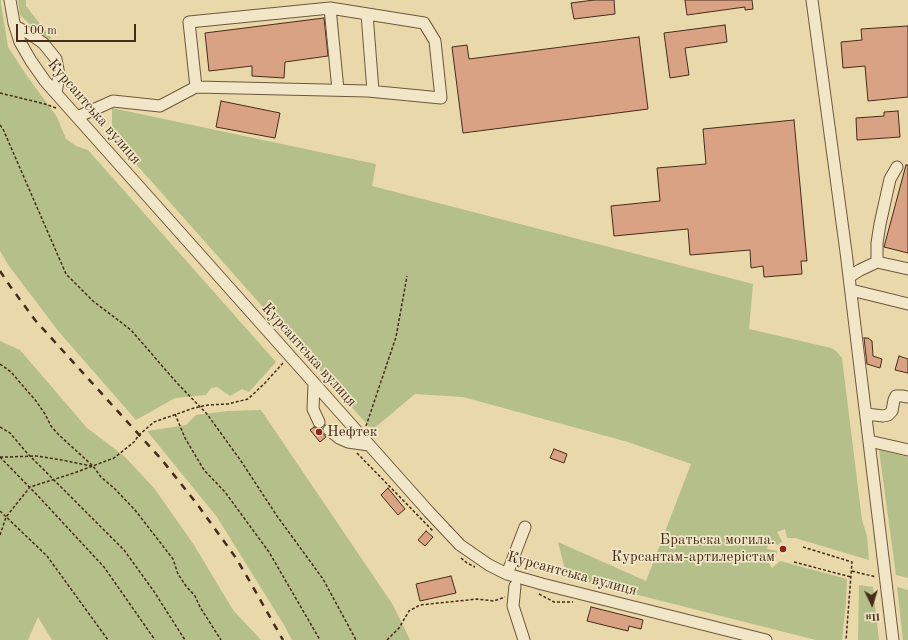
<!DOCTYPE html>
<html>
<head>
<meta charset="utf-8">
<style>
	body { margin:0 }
	#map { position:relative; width:908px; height:640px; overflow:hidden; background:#e9d8a9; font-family:"Old Standard TT",serif }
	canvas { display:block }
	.north { position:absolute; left:852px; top:584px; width:40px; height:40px; -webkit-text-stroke:3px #f1e6c7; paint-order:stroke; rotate:176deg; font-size:11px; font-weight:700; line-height:16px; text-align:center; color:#452c18 }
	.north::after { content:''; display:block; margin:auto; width:14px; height:18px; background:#452c18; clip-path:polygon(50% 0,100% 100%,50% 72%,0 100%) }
	.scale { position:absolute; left:16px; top:24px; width:120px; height:18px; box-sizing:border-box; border:2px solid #452c18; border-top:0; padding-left:5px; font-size:12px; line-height:14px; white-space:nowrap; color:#452c18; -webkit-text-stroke:3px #f1e6c7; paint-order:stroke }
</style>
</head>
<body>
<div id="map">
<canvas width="908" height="640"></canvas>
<div class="north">Пн</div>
<div class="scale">100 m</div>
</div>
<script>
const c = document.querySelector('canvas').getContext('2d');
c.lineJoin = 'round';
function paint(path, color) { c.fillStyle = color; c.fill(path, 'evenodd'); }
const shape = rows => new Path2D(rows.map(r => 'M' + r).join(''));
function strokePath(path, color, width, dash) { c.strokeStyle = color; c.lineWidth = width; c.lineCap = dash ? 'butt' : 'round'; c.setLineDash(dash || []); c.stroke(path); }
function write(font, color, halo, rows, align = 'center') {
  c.font = font + ' "Old Standard TT",serif'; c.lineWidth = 3.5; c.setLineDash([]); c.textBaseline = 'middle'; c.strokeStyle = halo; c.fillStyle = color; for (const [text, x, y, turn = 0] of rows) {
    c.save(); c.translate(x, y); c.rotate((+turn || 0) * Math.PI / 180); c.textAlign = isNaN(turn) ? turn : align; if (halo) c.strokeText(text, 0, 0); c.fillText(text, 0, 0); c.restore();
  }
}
paint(shape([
	[0,0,1,0,1,4,8,47,27,76,57,117,66,139,76,146,88,150,276,362,249,392,242,389,230,396,217,387,211,388,206,395,175,398,136,420,59,332,9,266,0,251],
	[18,0,26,0,26,6,51,38,48,41,20,15],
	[112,108,376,164,372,186,753,284,749,329,831,348,836,351,842,358,862,520,867,536,869,560,795,538,787,538,785,529,777,532,782,541,778,545,769,541,767,549,777,551,776,556,767,560,772,568,780,561,847,579,846,602,842,640,816,640,567,577,558,542,646,581,691,464,628,442,463,397,415,394,372,430,112,137],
	[0,341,20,350,87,428,124,456,154,488,194,545,233,610,261,640,52,640,38,617,28,640,0,640],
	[261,410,393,605,410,640,292,640,284,625,217,517,147,431,186,425,196,415,228,411],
	[879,450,908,457,908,578,896,575],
	[859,585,873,587,879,640,858,640],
	[897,587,908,590,908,640,903,640]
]), '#b4bf8a');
const building = shape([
	[594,0,614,0,615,14,574,19,571,3,594,0],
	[685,0,752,0,753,9,745,10,745,7,687,15,685,0],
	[324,18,328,56,285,62,284,78,252,76,252,66,209,71,205,33,324,18],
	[725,25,727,42,685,48,689,75,670,78,664,33,725,25],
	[908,26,908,97,868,101,865,66,843,68,841,42,862,40,861,29,908,26],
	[639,37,648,109,463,133,452,47,467,45,469,59,639,37],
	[221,101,280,113,275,138,216,127,221,101],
	[898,111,900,137,857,140,856,118,884,116,884,112,898,111],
	[794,120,807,261,801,261,802,274,764,277,763,266,751,268,750,250,690,255,688,229,614,236,611,206,660,201,657,168,706,164,703,129,794,120],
	[906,165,908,165,908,253,884,247,906,165],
	[864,338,868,338,872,341,873,356,882,359,880,368,867,364,864,338],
	[899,356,908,359,908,373,895,370,899,356],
	[314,427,318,429,322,428,323,433,326,437,320,442,310,430,314,427],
	[554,449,567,454,564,463,550,458,554,449],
	[388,488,405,509,398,515,381,495,388,488],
	[426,531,433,537,425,546,418,540,426,531],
	[451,576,456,593,420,601,416,584,451,576],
	[591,607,643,620,641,629,629,626,628,631,587,621,591,607]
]);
paint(building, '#daa285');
strokePath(building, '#452c18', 1);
const minor = shape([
	[10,0,14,23,20,42,31,61,45,81,77,117,429,512,460,545,489,565,507,574,542,584,766,640],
	[812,0,846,252,893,640],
	[367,14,373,91],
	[15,26,30,34,43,43,56,59,59,75,56,93],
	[196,87,189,22,330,8,338,90],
	[77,117,113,101,160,106,196,87,368,91,441,98,435,41,424,23,330,8],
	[877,262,877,243,880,224,890,179,897,167],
	[849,277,860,270,877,262,908,269],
	[851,290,908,304],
	[314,384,313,409,319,422],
	[866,414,883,416,888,415,892,411,894,400,896,396,902,396,908,397],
	[329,430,339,438,348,442,369,445],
	[869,441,908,450],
	[507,574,525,527],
	[515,586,513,606,524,640]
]);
strokePath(minor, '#6e573c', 13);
strokePath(shape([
	[0,93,45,104,56,108],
	[0,125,3,129,66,274,93,301,131,330,177,383,207,414,241,461,277,516,323,579,356,640],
	[0,364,11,372,36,401,45,414,51,426,59,435,93,466,101,477,115,489,135,510,173,559,178,574,186,586,195,596,200,607,221,640],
	[175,414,185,438,204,470,225,492,269,552,320,640],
	[366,426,396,337,407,276],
	[0,427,10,433,27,453,124,550,153,590,185,640],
	[357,453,433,531],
	[0,457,39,497,104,567,155,640],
	[0,457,7,457,36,456,62,460,91,466],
	[0,511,47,556,108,640],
	[0,535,6,517,30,487,74,473,114,458,134,442,139,435,154,422,194,408,208,405,228,404,248,399,265,383,283,363],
	[803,547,852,562,846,640],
	[461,558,467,563,475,567],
	[794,562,851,577],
	[852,571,876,577],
	[539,594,554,602,573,602],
	[387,640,399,628,409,611,420,605,477,599,494,601,505,597]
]), '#452c18', 1.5, [3, 2]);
strokePath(minor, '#f1e6c7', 11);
strokePath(shape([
	[0,271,10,286,35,320,64,352,162,460,197,504,236,558,253,587,283,640]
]), '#452c18', 2.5, [7, 7]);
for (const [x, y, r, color] of [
	[319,432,4,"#8f2418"],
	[783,549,4,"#8f2418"]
]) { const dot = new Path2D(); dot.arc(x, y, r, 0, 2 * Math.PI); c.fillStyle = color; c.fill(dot); strokePath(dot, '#f1e6c7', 1.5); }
write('15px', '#452c18', '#f1e6c7', [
	["Курсантська вулиця",94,112,49],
	["Курсантська вулиця",309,355,48],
	["Курсантська вулиця",572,574,15]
]);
write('15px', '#452c18', '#f1e6c7', [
	["Нефтек",327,432],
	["Братьска могила.",775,540,"right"],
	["Курсантам-артилерістам",775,557,"right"]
], 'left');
</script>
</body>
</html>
